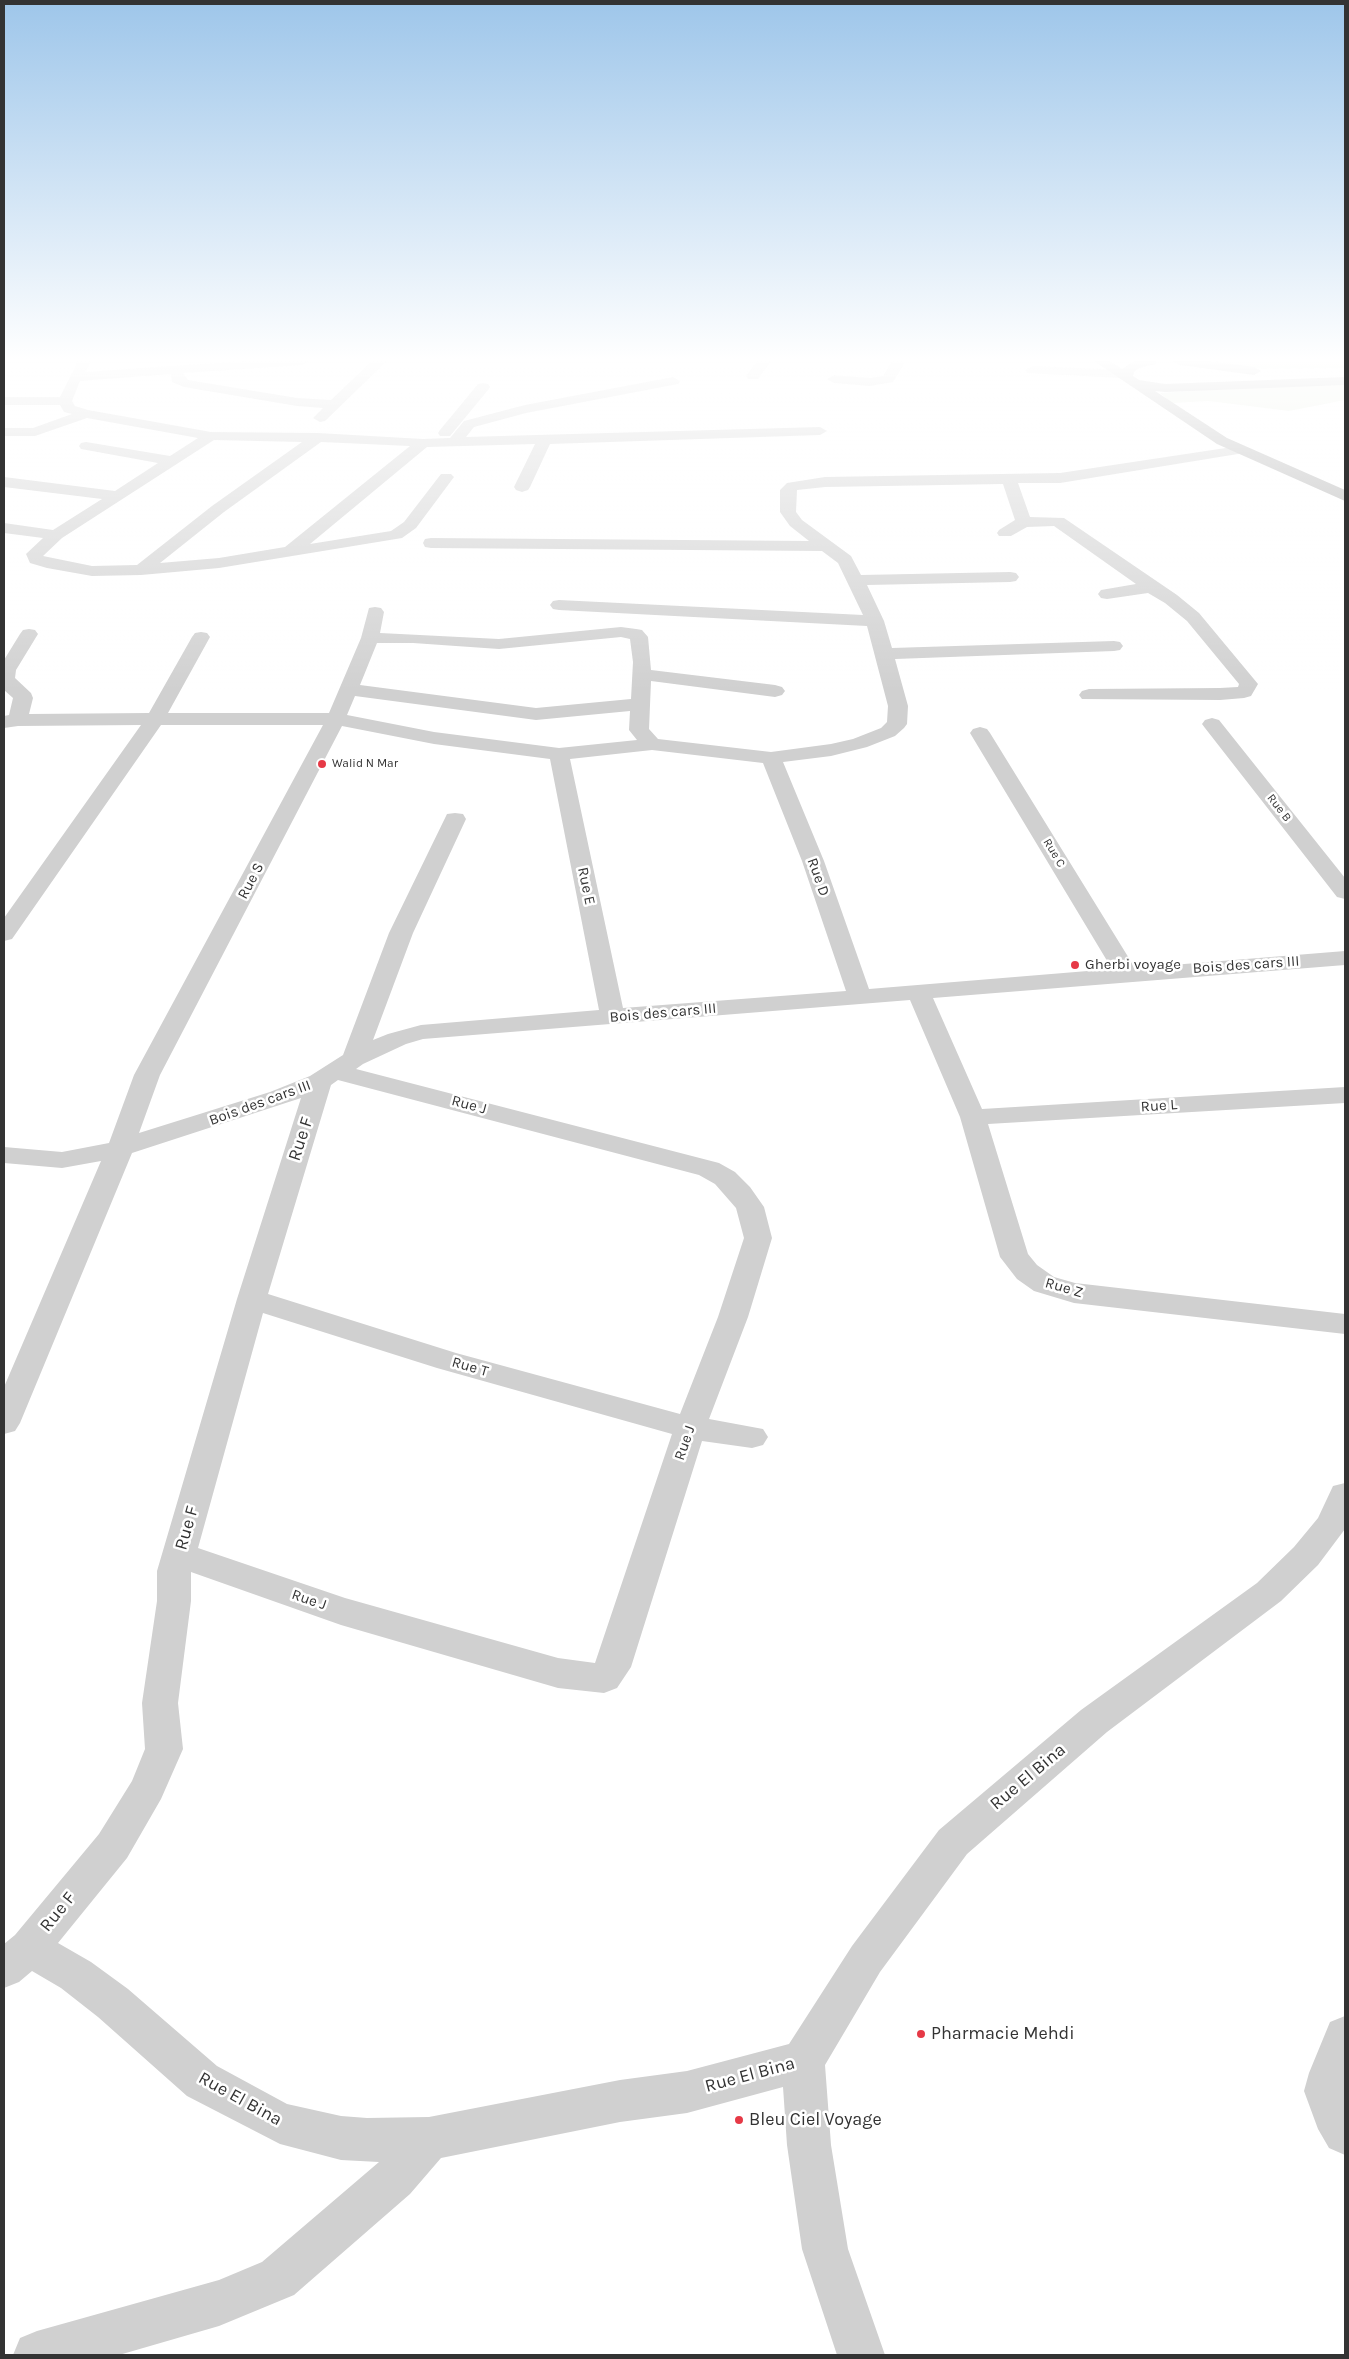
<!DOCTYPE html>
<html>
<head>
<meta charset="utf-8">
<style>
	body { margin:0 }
	#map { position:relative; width:1349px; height:2359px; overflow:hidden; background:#fff; font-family:Karla,sans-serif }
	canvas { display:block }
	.frame { position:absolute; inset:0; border:5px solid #333; pointer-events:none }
</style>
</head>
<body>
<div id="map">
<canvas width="1349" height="2359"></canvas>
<div class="frame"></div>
</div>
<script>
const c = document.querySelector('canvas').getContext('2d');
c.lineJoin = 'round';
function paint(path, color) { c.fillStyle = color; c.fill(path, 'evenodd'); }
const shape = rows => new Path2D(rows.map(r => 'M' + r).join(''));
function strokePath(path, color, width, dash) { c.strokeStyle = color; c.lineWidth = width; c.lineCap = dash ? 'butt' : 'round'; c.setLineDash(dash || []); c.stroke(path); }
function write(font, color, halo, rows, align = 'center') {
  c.font = font + ' Karla,sans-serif'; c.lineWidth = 5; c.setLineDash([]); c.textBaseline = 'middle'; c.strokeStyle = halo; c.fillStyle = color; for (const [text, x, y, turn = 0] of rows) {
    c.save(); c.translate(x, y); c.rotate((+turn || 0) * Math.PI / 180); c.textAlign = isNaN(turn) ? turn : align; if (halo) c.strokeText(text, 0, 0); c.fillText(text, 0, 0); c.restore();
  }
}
paint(shape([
	[1212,361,1345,361,1345,368,1261,369],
	[1345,385,1345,400,1289,411,1209,401,1172,403,1160,393,1235,388]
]), '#e6ecdf');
paint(shape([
	[78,361,92,361,85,372,246,361,309,361,302,365,183,373,188,380,297,398,331,400,372,361,387,361,325,421,320,422,313,418,323,408,297,406,184,387,172,382,171,374,80,381,72,401,75,406,88,410,211,432,318,433,423,439,450,438,464,421,525,405,673,377,680,381,678,384,526,413,474,427,466,437,820,427,827,431,820,435,550,444,530,487,528,490,522,492,516,490,514,487,535,444,427,447,310,544,391,531,404,522,441,474,451,474,454,477,416,528,402,538,219,568,141,575,92,576,47,568,30,563,26,554,43,538,4,533,4,523,53,530,102,499,4,487,4,477,115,491,158,463,81,449,79,446,81,443,86,442,170,456,198,438,87,418,35,436,4,436,4,428,33,428,72,414,64,412,60,405,4,405,4,397,60,397,78,361],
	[214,440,302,442,212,506,137,565,92,566,43,556,62,538,214,440],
	[321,442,410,446,285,547,219,558,160,563,224,512,321,442],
	[757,361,771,361,758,379,748,379,746,376,757,361],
	[892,361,906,361,893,382,870,386,834,383,827,379,834,375,870,378,883,376,892,361],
	[1032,366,1122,370,1129,374,1122,378,1027,373,1025,370,1032,366],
	[483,383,488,384,490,387,488,390,450,436,440,436,438,433,440,430,478,384,483,383],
	[1239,446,1244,447,1246,450,1244,453,1060,483,1018,483,1030,517,1064,518,1177,595,1199,613,1258,684,1251,696,1244,698,1220,700,1082,699,1079,695,1082,691,1089,689,1220,688,1238,687,1239,684,1187,621,1165,603,1148,593,1107,599,1101,598,1098,594,1101,590,1136,584,1054,526,1027,527,1011,536,999,536,997,533,999,530,1015,520,1003,484,825,487,797,490,796,512,802,520,851,556,861,575,1010,572,1016,573,1019,577,1016,581,1010,582,867,585,884,621,892,648,1114,641,1120,642,1123,646,1120,650,1114,651,895,659,908,706,907,724,904,728,895,736,867,747,831,756,783,762,824,861,869,989,1112,969,970,733,973,729,980,727,987,729,990,733,1135,968,1345,951,1345,965,933,998,982,1109,1345,1087,1345,1103,988,1124,1028,1254,1037,1265,1054,1277,1075,1283,1345,1314,1345,1334,1074,1303,1034,1291,1017,1279,1000,1257,960,1117,910,1000,423,1039,406,1044,363,1064,356,1069,719,1163,735,1172,750,1187,764,1207,772,1238,748,1317,709,1419,763,1429,768,1437,763,1445,752,1448,702,1441,631,1667,617,1688,604,1693,558,1688,341,1625,191,1572,191,1601,178,1703,183,1749,161,1799,127,1858,58,1943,91,1962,128,1989,217,2066,287,2104,341,2116,367,2118,429,2117,620,2080,687,2071,789,2044,852,1946,939,1830,1081,1710,1257,1583,1294,1547,1318,1518,1333,1486,1345,1483,1345,1529,1318,1565,1281,1601,1107,1732,967,1854,880,1972,825,2065,831,2145,848,2249,885,2355,837,2355,802,2249,787,2145,783,2087,687,2113,620,2122,441,2158,410,2194,294,2295,219,2326,119,2355,13,2355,20,2338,37,2331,219,2280,262,2262,379,2162,341,2160,280,2144,187,2096,98,2017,61,1988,32,1971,19,1982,4,1988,4,1944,15,1935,99,1834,132,1781,145,1749,142,1703,157,1601,157,1571,237,1299,301,1098,132,1153,20,1423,15,1431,4,1434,4,1387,101,1161,62,1168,4,1163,4,1147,62,1152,109,1143,134,1075,323,725,161,725,12,939,4,941,4,918,141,725,18,726,4,728,4,716,9,715,13,698,4,690,4,660,20,634,23,630,29,629,35,630,38,634,16,670,15,678,31,693,33,698,29,714,149,713,192,637,195,633,201,632,207,633,210,637,168,713,329,713,361,638,369,608,375,607,381,608,384,612,380,633,499,639,621,627,636,629,642,630,648,637,651,670,775,685,782,687,785,691,782,695,775,697,651,681,649,729,658,739,771,752,831,744,853,739,881,728,887,722,888,706,867,626,559,610,553,609,550,605,553,601,559,600,863,615,838,563,822,551,431,548,425,547,423,543,425,539,431,538,809,541,790,526,780,512,780,490,787,483,825,477,1060,473,1239,446],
	[621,637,630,639,633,662,631,699,536,708,360,685,377,643,413,643,499,649,621,637],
	[355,696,536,720,630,711,629,730,637,740,559,748,434,732,347,715,355,696],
	[342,726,434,744,550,759,599,1010,421,1025,388,1034,373,1040,413,933,466,819,463,814,455,813,447,814,389,933,343,1055,310,1076,270,1092,139,1133,160,1075,342,726],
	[652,750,763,763,802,861,846,991,623,1008,570,759,652,750],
	[338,1080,699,1175,715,1184,736,1208,744,1238,718,1317,680,1414,456,1353,268,1294,331,1085,338,1080],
	[263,1313,437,1368,672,1434,595,1663,558,1658,345,1598,198,1548,263,1313],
	[1212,718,1219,720,1345,878,1345,899,1337,897,1205,728,1202,724,1205,720,1212,718],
	[1345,2016,1345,2155,1329,2148,1318,2129,1304,2091,1309,2073,1330,2022,1345,2016]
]), '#d0d0d0');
paint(shape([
	[1094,361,1110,361,1122,369,1134,361,1157,361,1155,364,1139,368,1134,372,1133,376,1139,380,1165,384,1345,377,1345,385,1165,392,1155,391,1227,438,1345,490,1345,501,1217,444,1094,361],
	[1173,361,1209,361,1254,367,1261,371,1254,375,1180,365,1173,361]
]), '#ababab');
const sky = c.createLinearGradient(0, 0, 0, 691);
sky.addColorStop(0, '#9ec6ea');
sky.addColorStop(0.52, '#fff');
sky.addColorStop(1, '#ffffff00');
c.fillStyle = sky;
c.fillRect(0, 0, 1349, 691);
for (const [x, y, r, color] of [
	[322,764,5,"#e63946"],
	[1075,965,5,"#e63946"],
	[921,2034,5,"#e63946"],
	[739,2120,5,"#e63946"]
]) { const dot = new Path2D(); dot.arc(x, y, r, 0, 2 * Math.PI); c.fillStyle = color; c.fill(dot); strokePath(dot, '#fff', 2); }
write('12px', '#333', '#fff', [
	["Walid N Mar",332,764]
], 'left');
write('12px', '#333', '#fff', [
	["Rue B",1279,808,52],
	["Rue C",1054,853,59]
]);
write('15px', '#333', '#fff', [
	["Rue D",818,877,70],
	["Rue S",251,881,-62],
	["Rue E",586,886,78],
	["Bois des cars III",1246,965,-4],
	["Bois des cars III",663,1013,-5],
	["Bois des cars III",260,1103,-20],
	["Rue J",469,1105,15],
	["Rue L",1159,1106,-4],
	["Rue Z",1064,1288,16],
	["Rue T",470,1367,16],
	["Rue J",685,1443,-71],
	["Rue J",309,1600,19]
]);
write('15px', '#333', '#fff', [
	["Gherbi voyage",1085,965]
], 'left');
write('18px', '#333', '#fff', [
	["Rue F",301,1139,-72],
	["Rue F",187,1528,-74],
	["Rue El Bina",1028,1777,-40],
	["Rue F",58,1912,-51],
	["Rue El Bina",750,2075,-15],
	["Rue El Bina",240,2099,29]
]);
write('18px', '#333', '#fff', [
	["Pharmacie Mehdi",931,2034],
	["Bleu Ciel Voyage",749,2120]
], 'left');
</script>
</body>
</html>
